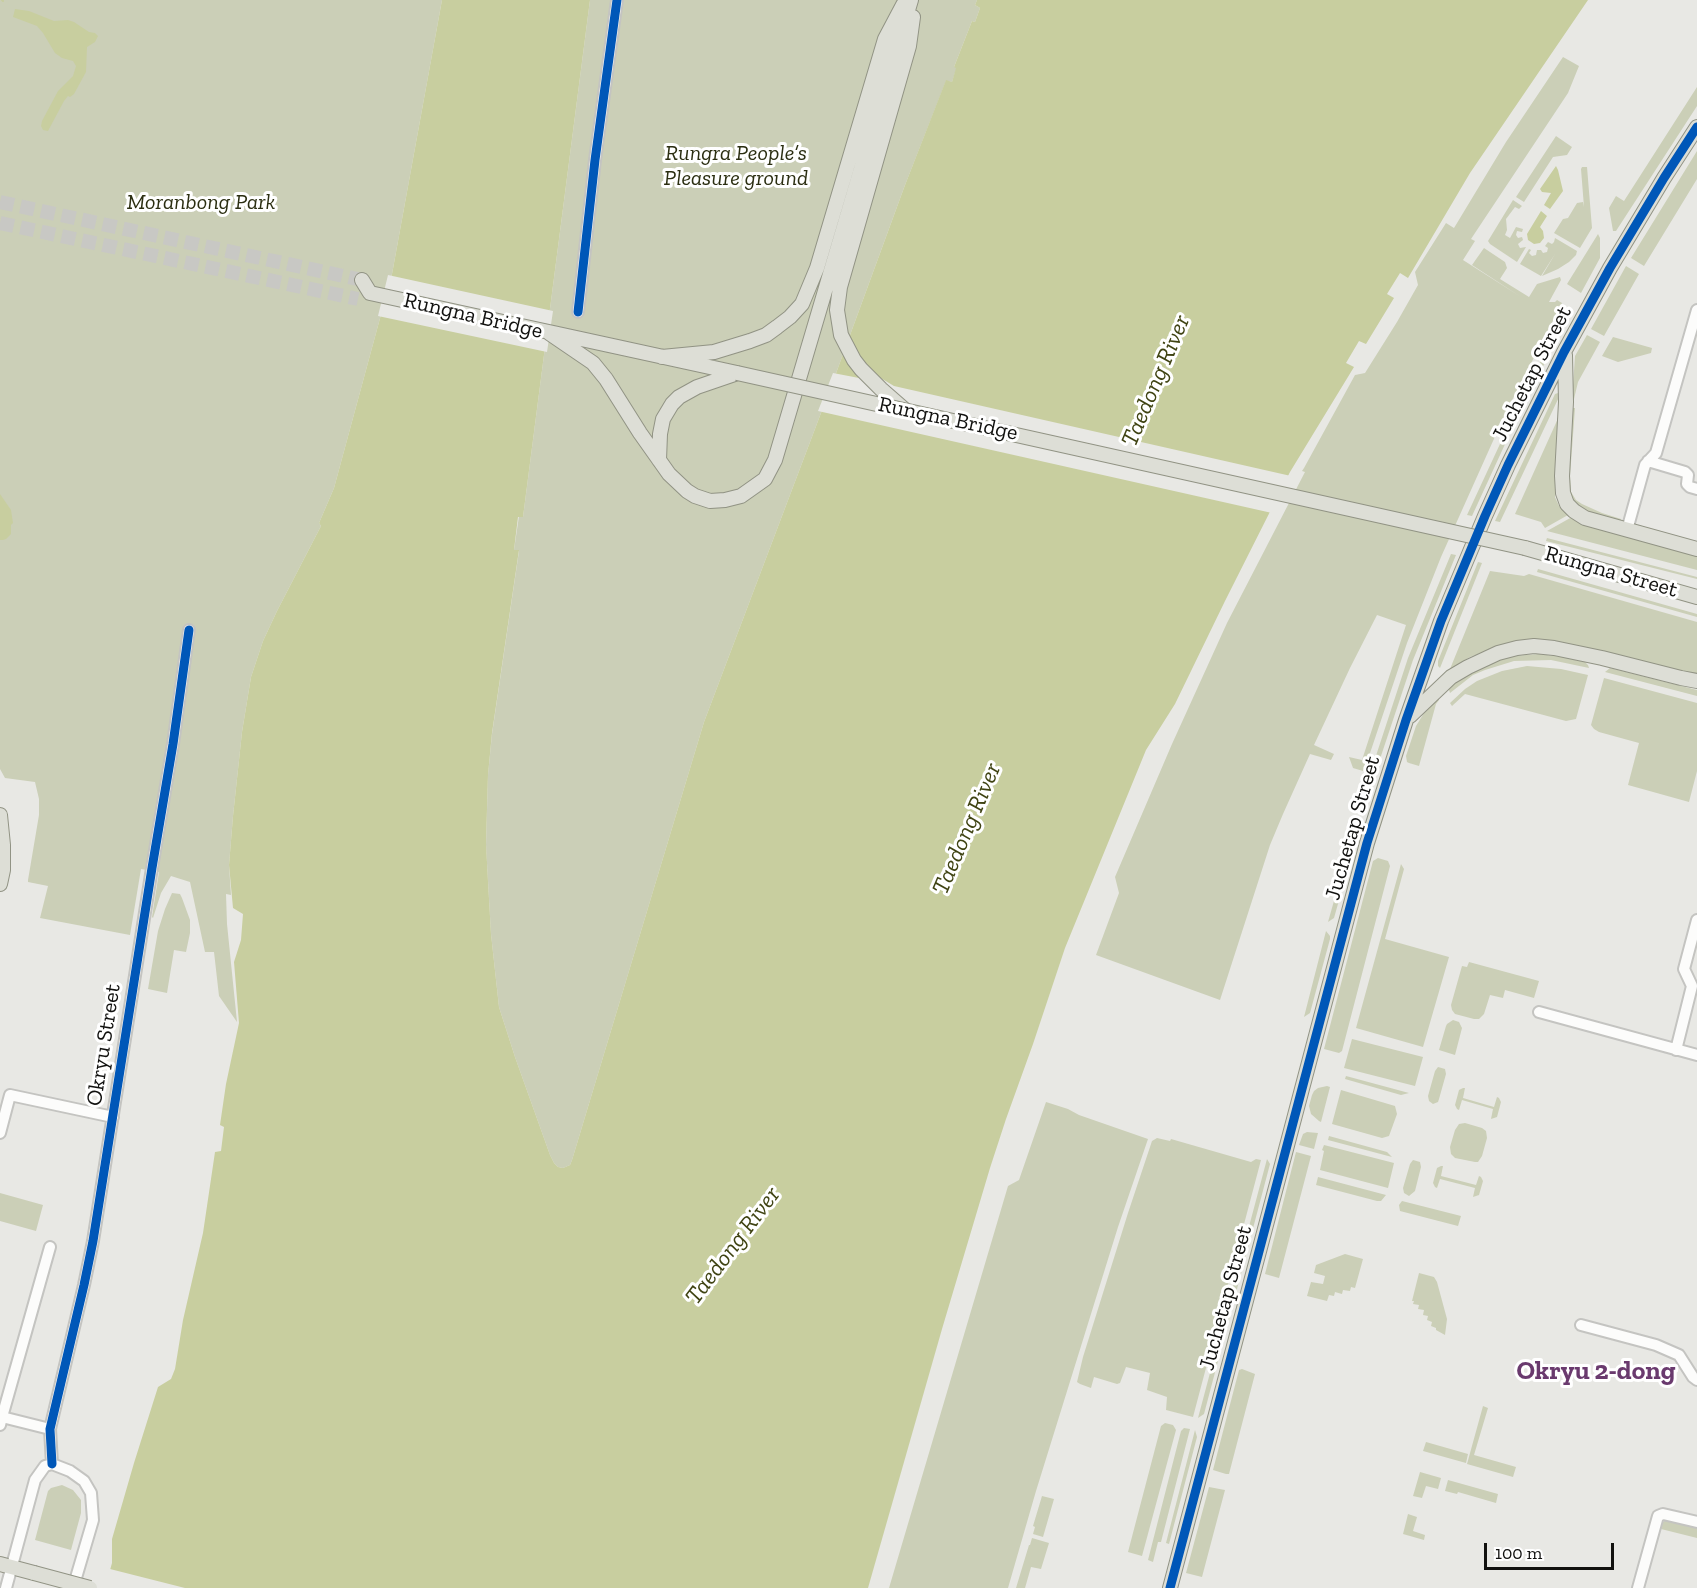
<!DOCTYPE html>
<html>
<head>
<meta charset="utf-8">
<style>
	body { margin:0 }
	#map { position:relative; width:1697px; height:1588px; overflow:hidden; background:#e8e8e4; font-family:"Zilla Slab",serif }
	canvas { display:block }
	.scale { position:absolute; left:1484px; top:1543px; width:130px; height:27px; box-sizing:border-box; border:3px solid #11110f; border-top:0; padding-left:8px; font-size:18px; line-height:21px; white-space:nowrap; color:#11110f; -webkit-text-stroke:4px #fff; paint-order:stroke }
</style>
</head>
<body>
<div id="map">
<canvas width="1697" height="1588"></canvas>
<div class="scale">100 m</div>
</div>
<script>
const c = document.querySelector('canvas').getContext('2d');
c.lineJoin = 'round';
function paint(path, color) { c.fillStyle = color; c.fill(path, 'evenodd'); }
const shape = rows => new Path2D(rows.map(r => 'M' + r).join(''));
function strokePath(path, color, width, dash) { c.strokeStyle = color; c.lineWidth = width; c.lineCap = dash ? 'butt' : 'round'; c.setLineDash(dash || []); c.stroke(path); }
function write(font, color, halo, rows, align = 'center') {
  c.font = font + ' "Zilla Slab",serif'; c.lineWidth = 6; c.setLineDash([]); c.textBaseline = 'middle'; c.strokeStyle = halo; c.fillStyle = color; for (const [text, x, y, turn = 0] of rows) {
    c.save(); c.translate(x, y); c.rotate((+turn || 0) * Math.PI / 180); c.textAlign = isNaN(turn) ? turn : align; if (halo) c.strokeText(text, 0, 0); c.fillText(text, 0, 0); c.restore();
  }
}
paint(shape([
	[0,0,442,0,392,274,334,488,319,523,321,526,277,611,263,641,251,677,242,732,233,816,229,865,231,895,226,894,227,924,237,1022,219,996,214,952,205,952,190,882,171,876,161,893,153,918,152,917,159,872,141,869,130,935,40,918,48,886,28,882,28,880,39,815,39,799,35,782,5,778,0,769],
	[590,0,977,0,975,5,980,8,975,22,972,21,954,67,957,67,952,82,946,81,905,185,835,376,704,722,572,1160,570,1165,563,1168,558,1167,554,1163,550,1155,515,1057,499,1007,491,934,488,881,486,845,488,775,492,734,519,551,514,550,519,516,523,517],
	[1563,57,1579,66,1568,93,1471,239,1475,241,1463,260,1521,297,1472,265,1484,248,1505,262,1507,268,1500,279,1529,297,1537,284,1560,277,1561,280,1549,302,1555,302,1557,300,1562,303,1506,412,1441,557,1407,643,1365,768,1363,771,1353,768,1349,757,1362,760,1406,625,1377,615,1350,668,1314,745,1334,754,1331,760,1310,754,1283,814,1270,845,1220,1000,1096,955,1119,893,1115,877,1172,744,1227,623,1305,472,1302,471,1304,468,1355,375,1365,373,1397,322,1418,285,1415,272,1446,223,1454,228,1506,142],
	[1697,87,1697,106,1616,231,1613,231,1609,208,1616,196,1624,201],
	[1556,136,1572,147,1567,155,1553,157,1524,202,1516,197],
	[1697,151,1697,179,1644,266,1631,258],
	[1582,167,1587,167,1592,228,1580,248,1554,233,1563,219,1568,218,1577,203,1583,202,1584,207,1581,169],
	[1513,200,1522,206,1519,209,1515,207,1506,219,1507,230,1505,235,1510,238,1516,227,1523,229,1522,232,1517,231,1516,235,1518,238,1522,237,1523,240,1518,244,1520,248,1526,247,1517,262,1490,244,1488,241],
	[1598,234,1600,238,1600,258,1581,293,1567,284],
	[1555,238,1577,251,1576,255,1569,262,1558,269,1542,276,1555,254,1541,276,1520,264,1529,249,1531,250,1529,253,1532,256,1536,255,1537,250,1541,250,1543,253,1547,252,1548,248,1545,246,1548,242,1552,244,1554,242],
	[1626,266,1639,274,1604,336,1591,329],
	[1561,321,1565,324,1523,405,1472,516,1467,515,1519,403],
	[1587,335,1600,342,1578,382,1574,399,1572,400,1575,356],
	[1613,337,1652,348,1651,353,1618,362,1602,356],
	[1558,393,1560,395,1500,522,1495,521,1555,394],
	[1571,408,1575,408,1570,476,1571,492,1576,500,1582,504,1602,513,1621,519,1620,521,1617,522,1587,512,1574,503,1565,488],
	[1560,414,1555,497,1559,506,1568,515,1545,528,1541,522,1515,514],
	[1572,517,1594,527,1697,555,1697,570,1547,531],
	[1547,538,1697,577,1697,579,1546,541],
	[1451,554,1456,555,1413,660,1377,768,1371,771,1408,658],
	[1478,562,1482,563,1440,668,1438,666,1438,661],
	[1538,569,1697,614,1697,617,1537,572],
	[1490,571,1524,576,1529,574,1697,622,1697,677,1564,644,1496,647,1470,657,1450,669],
	[1539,654,1562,657,1585,662,1588,665,1589,668,1551,660,1514,661,1485,670,1473,675,1450,693,1449,690,1449,686,1482,665,1513,656],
	[1527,666,1561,669,1588,675,1576,719,1566,721,1465,694,1452,706,1450,703,1465,689,1477,681,1502,671],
	[1610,668,1697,690,1697,696,1605,672],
	[1604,678,1697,703,1697,771,1689,802,1628,785,1639,743,1599,732,1594,729,1591,725],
	[1439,695,1439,700,1436,704,1419,766,1409,763,1407,762,1406,756,1416,726,1429,705],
	[1353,834,1356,838,1356,840,1334,918,1328,922],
	[1378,858,1388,861,1390,866,1342,1051,1339,1053,1324,1049,1373,861],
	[1401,864,1404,869,1385,939,1449,957,1423,1047,1356,1028],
	[172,893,180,894,182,898,190,920,190,933,186,952,174,950,167,993,148,989,158,931,165,909],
	[1326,931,1330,936,1330,939,1310,1013,1304,1017],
	[1469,962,1539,981,1534,998,1505,990,1503,998,1490,995,1484,1014,1479,1019,1474,1019,1455,1014,1452,1010,1451,1005,1462,966,1467,967],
	[1453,1020,1459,1022,1462,1028,1455,1055,1439,1050,1446,1026,1447,1024],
	[1352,1039,1423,1057,1415,1086,1344,1068],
	[1438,1067,1445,1069,1446,1074,1439,1099,1438,1102,1433,1104,1429,1101,1428,1096,1435,1071],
	[1346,1076,1409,1093,1401,1095,1345,1079],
	[1327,1086,1330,1087,1321,1122,1319,1121,1311,1114,1309,1106,1312,1095,1314,1091,1318,1088],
	[1463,1088,1465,1088,1463,1098,1494,1107,1497,1097,1499,1098,1501,1102,1497,1117,1491,1119,1493,1109,1462,1100,1459,1110,1457,1109,1455,1105,1459,1090],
	[1341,1090,1395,1106,1397,1114,1389,1136,1382,1138,1332,1124],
	[1046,1102,1068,1109,1079,1115,1148,1139,1118,1227,1036,1491,1008,1588,889,1588,1008,1186,1019,1180],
	[1465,1123,1482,1128,1486,1131,1487,1138,1482,1156,1478,1162,1475,1162,1455,1158,1451,1154,1450,1147,1455,1130,1459,1124],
	[1307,1132,1318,1133,1314,1149,1299,1145,1303,1134],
	[1329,1136,1387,1152,1392,1157,1328,1140],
	[1157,1138,1170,1141,1171,1139,1251,1162,1256,1159,1261,1160,1193,1417,1166,1410,1167,1397,1147,1390,1150,1373,1126,1367,1120,1383,1117,1384,1094,1377,1091,1388,1080,1384,1077,1382,1083,1357,1128,1213,1152,1141],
	[1324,1145,1394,1163,1388,1188,1320,1170,1324,1151,1322,1150],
	[1296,1152,1311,1156,1279,1278,1265,1274],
	[1267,1159,1270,1164,1204,1414,1198,1418],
	[1413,1160,1420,1162,1421,1167,1415,1191,1409,1196,1404,1193,1403,1188,1410,1164],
	[1441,1166,1443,1166,1441,1176,1476,1185,1479,1176,1481,1177,1483,1181,1479,1195,1473,1197,1475,1188,1440,1179,1437,1188,1435,1187,1433,1183,1437,1168],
	[1318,1177,1386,1195,1381,1201,1377,1201,1316,1185],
	[0,1193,43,1205,36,1231,0,1221],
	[1402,1201,1461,1216,1458,1226,1400,1211,1399,1205],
	[1345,1254,1363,1259,1355,1288,1351,1287,1350,1291,1343,1290,1342,1294,1335,1292,1334,1296,1329,1295,1327,1301,1307,1296,1311,1282,1323,1284,1325,1276,1314,1273,1316,1265],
	[1419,1273,1434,1277,1437,1282,1447,1319,1445,1335,1436,1330,1436,1328,1431,1326,1432,1322,1427,1320,1428,1316,1423,1315,1424,1310,1418,1309,1419,1305,1413,1304,1414,1301,1412,1301],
	[1242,1369,1255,1374,1229,1474,1226,1474,1213,1470,1239,1370],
	[1483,1406,1488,1408,1474,1455,1516,1467,1513,1477,1467,1464],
	[1165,1423,1173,1425,1176,1430,1142,1556,1128,1552,1161,1426],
	[1184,1428,1190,1429,1161,1542,1158,1542,1153,1562,1148,1560,1181,1431],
	[1195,1430,1197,1437,1169,1544,1166,1543],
	[1426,1442,1468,1454,1466,1463,1423,1451],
	[1420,1472,1441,1478,1438,1489,1426,1486,1422,1498,1413,1496],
	[1448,1480,1498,1494,1496,1503,1458,1492,1457,1494,1445,1491],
	[62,1485,73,1490,81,1500,81,1513,71,1550,35,1540,48,1491,51,1488],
	[1209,1487,1225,1490,1202,1577,1186,1573],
	[1042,1496,1054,1499,1043,1537,1033,1534,1035,1527,1033,1526],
	[1408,1514,1417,1517,1413,1531,1425,1535,1424,1540,1403,1534],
	[1668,1519,1697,1526,1697,1538,1661,1529,1663,1522],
	[1032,1538,1049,1543,1041,1569,1031,1567,1025,1588,1016,1588,1029,1545,1030,1545]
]), '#cbcfb7');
paint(shape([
	[442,0,590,0,523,517,518,517,514,550,519,550,492,733,488,775,486,844,488,881,491,934,499,1007,515,1057,550,1155,554,1163,558,1167,563,1168,570,1165,572,1160,704,722,835,376,905,185,946,80,952,82,956,68,954,67,972,21,975,22,980,8,975,5,977,0,1588,0,1470,173,1408,278,1400,273,1387,294,1394,298,1366,344,1359,341,1346,363,1354,367,1290,472,1225,601,1175,704,1146,750,1065,948,1033,1044,1006,1119,990,1168,942,1329,868,1588,105,1588,112,1563,112,1539,134,1463,158,1387,171,1379,175,1369,183,1320,203,1233,215,1152,221,1151,224,1127,220,1125,226,1084,239,1023,234,962,241,940,243,914,233,908,229,865,233,816,242,732,251,677,263,641,277,611,321,526,319,523,334,488,392,274],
	[15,9,29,11,54,21,68,20,74,22,89,32,95,33,98,36,95,42,87,47,86,72,74,94,70,97,68,96,64,101,48,131,43,130,41,126,42,121,58,91,73,76,76,66,73,61,62,58,55,53,43,33,37,26,13,17],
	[1556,166,1558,170,1563,191,1550,209,1544,205,1551,193,1542,192,1540,189],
	[1541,211,1547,216,1540,227,1543,231,1544,238,1540,243,1534,244,1528,240,1527,234],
	[0,494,11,510,13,523,11,525,11,534,6,539,3,540,0,540]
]), '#c8ce9f');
paint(shape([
	[388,275,553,311,547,352,378,316],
	[848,333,859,356,868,366,879,377,894,386,1291,476,1272,513,818,411,833,373,859,378,842,350],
	[108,1568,110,1569,185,1588,102,1588]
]), '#e8e8e4');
strokePath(shape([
	[2,0,3,1]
]), '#c8ce9f', 2);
strokePath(shape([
	[0,202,362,280],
	[0,223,358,299]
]), '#c8c8c4', 14, [14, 7]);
const minor = shape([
	[578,312,595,160,617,0],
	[1648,461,1685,472,1688,475,1687,484,1690,487,1697,489],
	[1627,530,1645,465,1656,453,1697,310],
	[1539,1012,1697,1055],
	[1676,1050,1692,986,1684,969,1697,920],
	[0,1133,10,1095,113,1117],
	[1581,1325,1656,1345,1679,1355,1693,1377,1697,1380],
	[2,1417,50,1247],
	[0,1425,2,1417,50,1429],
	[52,1464,50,1429,84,1285,93,1241,152,868,173,744,189,630],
	[6,1588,35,1480,45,1466,52,1464,70,1471,84,1481,91,1493,93,1520,73,1588],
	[1638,1588,1658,1516,1663,1514,1697,1522]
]);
const major = shape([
	[362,280,370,293],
	[370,293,737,373],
	[549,333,593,363,606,379,640,433,669,474,687,491,695,496,710,501,725,500,741,496,765,479,775,460,911,0],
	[1565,355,1566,402,1562,476,1563,493,1567,504,1574,511,1585,518,1697,549],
	[662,357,714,352,750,341,766,335,777,327,790,317,802,304,817,268,885,39,903,5],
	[905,410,881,389,861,369,854,360,841,335,837,310,840,287,909,46,913,17],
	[659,460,660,434,663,419,672,404,679,397,697,387,735,374],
	[1525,548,1697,597],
	[1410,716,1451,677,1468,667,1498,653,1517,648,1534,646,1554,648,1602,658,1681,678,1697,681],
	[0,815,3,845,3,870,0,884],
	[0,1564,34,1573],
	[1170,1588,1367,843,1406,720,1441,621,1485,516,1508,465,1564,352,1610,268,1664,178,1697,127]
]);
strokePath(minor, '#c4c4c1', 14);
strokePath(major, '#919384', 16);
strokePath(minor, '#fcfcfb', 10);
strokePath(major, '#ddded6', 14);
const majorBridge = shape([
	[737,373,1525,548],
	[34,1573,90,1588]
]);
strokePath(majorBridge, '#919384', 16, []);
strokePath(majorBridge, '#ddded6', 14);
strokePath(shape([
	[578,312,595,160,617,0],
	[52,1464,50,1429,84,1285,93,1241,152,868,173,744,189,630],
	[1170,1588,1367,843,1406,720,1441,621,1485,516,1508,465,1564,352,1610,268,1664,178,1697,127]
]), '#0057b8', 9);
write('italic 22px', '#2b2e11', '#fff', [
	["Rungra People’s",736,154],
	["Pleasure ground",736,179],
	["Moranbong Park",201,203]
]);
write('22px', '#11110f', '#fff', [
	["Rungna Bridge",473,316,13],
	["Juchetap Street",1532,374,-63],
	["Rungna Bridge",948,419,12],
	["Rungna Street",1611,572,16],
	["Juchetap Street",1353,828,-74],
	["Okryu Street",104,1045,-81],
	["Juchetap Street",1226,1298,-75]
]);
write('italic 24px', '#3f4312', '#fff', [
	["Taedong River",1156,381,-67],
	["Taedong River",967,829,-67],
	["Taedong River",733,1246,-53]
]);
write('bold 26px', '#6a3a6e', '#fff', [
	["Okryu 2-dong",1596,1372]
]);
</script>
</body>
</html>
